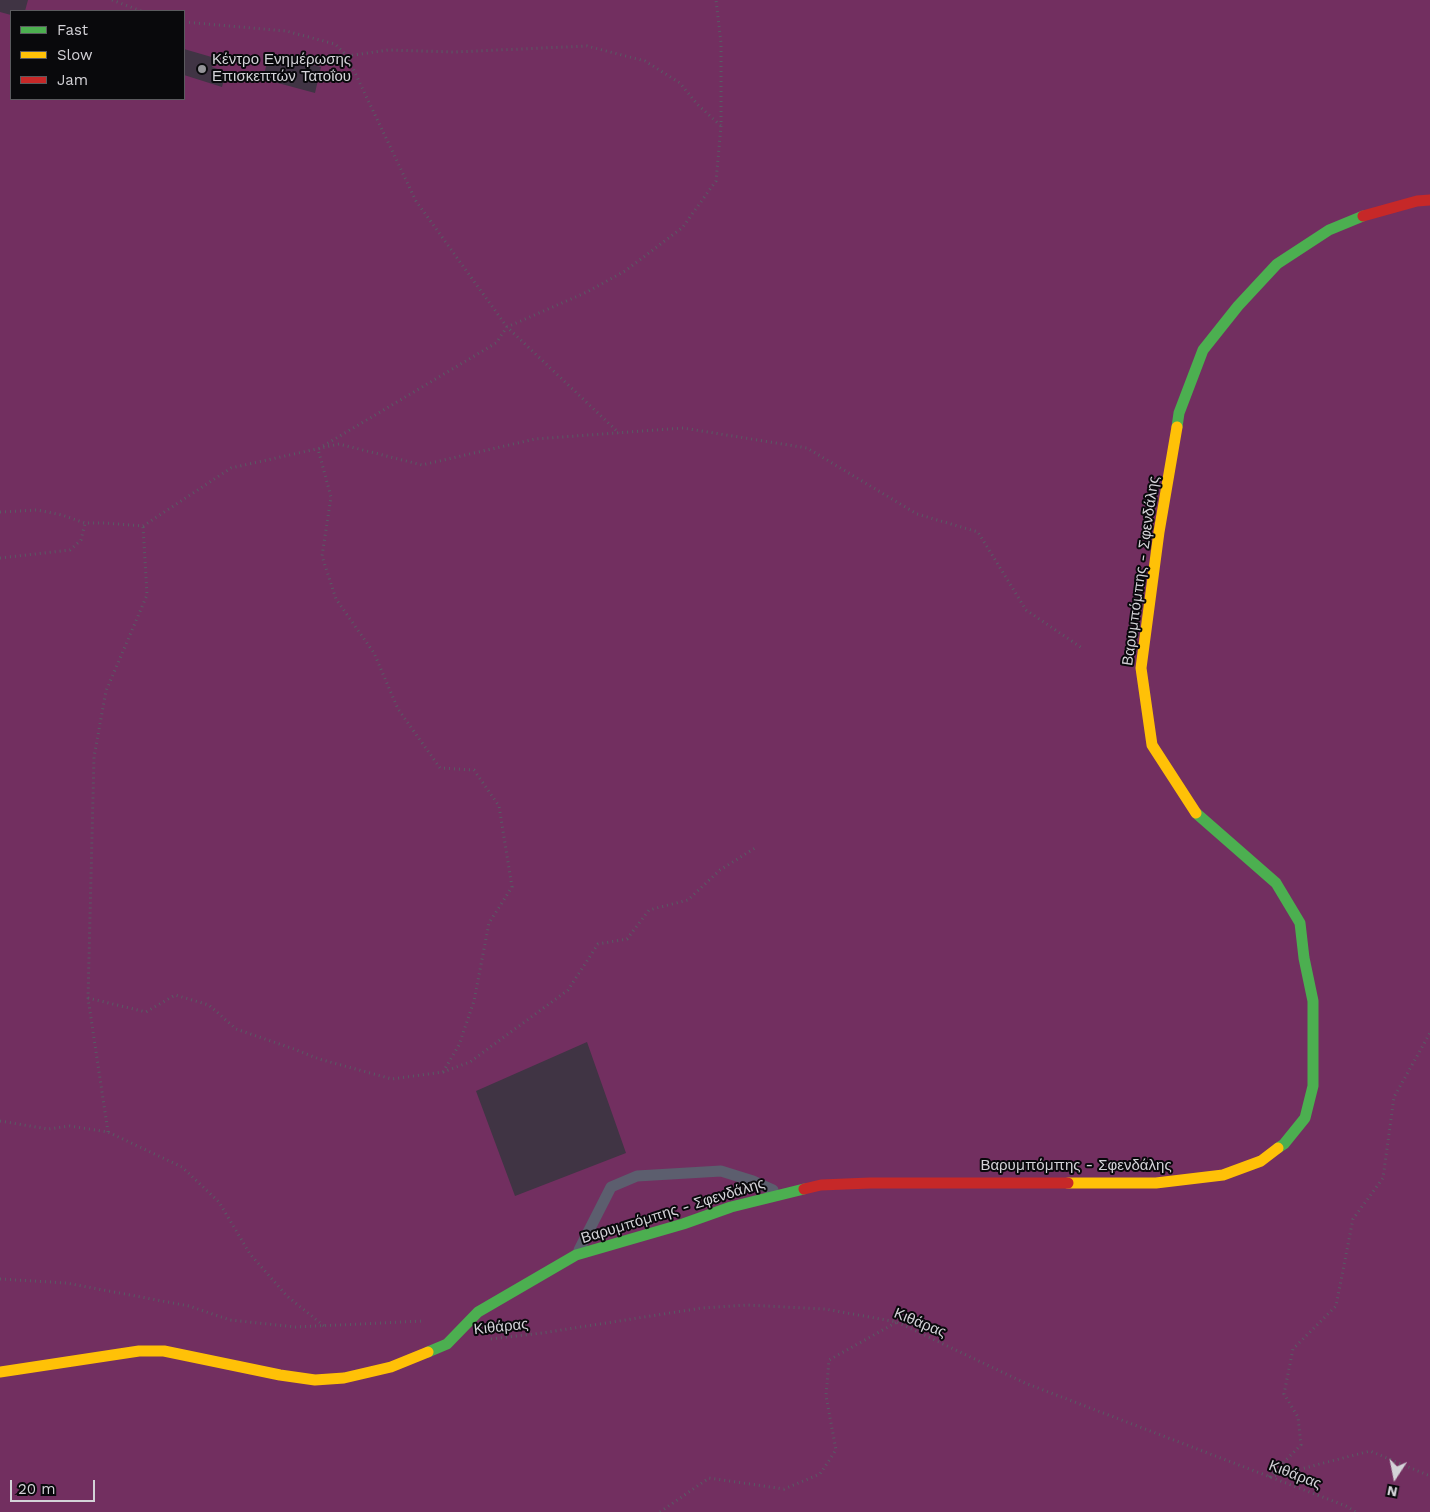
<!DOCTYPE html>
<html>
<head>
<meta charset="utf-8">
<style>
	body { margin:0 }
	#map { position:relative; width:1430px; height:1512px; overflow:hidden; background:#211f24; font-family:"Work Sans",sans-serif }
	canvas { display:block }
	.legend { position:absolute; left:10px; top:10px; width:175px; height:90px; box-sizing:border-box; background:#09090c; border:1px solid #5a5a5e; margin:0; padding:6px 9px; list-style:none; font-size:15px; color:#d4d3d8 }
	.legend li { display:flex; align-items:center; gap:10px; height:25px }
	.legend b { width:25px; border:1px solid #5a5a5e }
	.north { position:absolute; left:1370px; top:1452px; width:50px; height:50px; -webkit-text-stroke:4px #09090c; paint-order:stroke; rotate:191deg; font-size:14px; font-weight:700; line-height:20px; text-align:center; color:#d4d3d8 }
	.north::after { content:''; display:block; margin:auto; width:18px; height:22px; background:#d4d3d8; clip-path:polygon(50% 0,100% 100%,50% 72%,0 100%) }
	.scale { position:absolute; left:10px; top:1480px; width:85px; height:22px; box-sizing:border-box; border:2px solid #d4d3d8; border-top:0; padding-left:6px; font-size:15px; line-height:18px; white-space:nowrap; color:#d4d3d8; -webkit-text-stroke:4px #09090c; paint-order:stroke }
</style>
</head>
<body>
<div id="map">
<canvas width="1430" height="1512"></canvas>
<ul class="legend">
<li><b style="height:6px;background:#4caf50"></b>Fast</li>
<li><b style="height:6px;background:#ffc107"></b>Slow</li>
<li><b style="height:6px;background:#c62828"></b>Jam</li>
</ul>
<div class="north">N</div>
<div class="scale">20 m</div>
</div>
<script>
const c = document.querySelector('canvas').getContext('2d');
c.lineJoin = 'round';
function paint(path, color) { c.fillStyle = color; c.fill(path, 'evenodd'); }
const shape = rows => new Path2D(rows.map(r => 'M' + r).join(''));
function strokePath(path, color, width, dash) { c.strokeStyle = color; c.lineWidth = width; c.lineCap = dash ? 'butt' : 'round'; c.setLineDash(dash || []); c.stroke(path); }
function write(font, color, halo, rows, align = 'center') {
  c.font = font + ' "Work Sans",sans-serif'; c.lineWidth = 4; c.setLineDash([]); c.textBaseline = 'middle'; c.strokeStyle = halo; c.fillStyle = color; for (const [text, x, y, turn = 0] of rows) {
    c.save(); c.translate(x, y); c.rotate((+turn || 0) * Math.PI / 180); c.textAlign = isNaN(turn) ? turn : align; if (halo) c.strokeText(text, 0, 0); c.fillText(text, 0, 0); c.restore();
  }
}
paint(shape([
	[0,0,1430,0,1430,1512,0,1512],
	[11,11,184,11,184,99,11,99]
]), '#722f60');
paint(shape([
	[0,0,28,0,25,11,11,11,11,15,0,12],
	[184,49,215,58,212,67,226,72,222,87,184,75],
	[269,54,321,67,315,93,263,79],
	[587,1042,626,1153,515,1196,476,1091]
]), '#403444');
strokePath(shape([
	[112,0,141,11],
	[184,22,286,31,335,44,347,56,416,201,507,327,619,433],
	[347,56,388,50,454,52,587,46,645,61,680,83,697,104,721,126],
	[0,512,37,510,62,515,85,523,105,523,143,526,231,468,339,444,422,465,535,439,683,428,807,448,917,514,978,532,1026,610,1082,648],
	[0,558,70,550,81,540,85,523],
	[88,998,146,1012,175,995,209,1005,236,1029,294,1049,319,1059,392,1079,443,1072,470,1062,568,990,598,944,627,939,649,910,688,900,720,870,755,848],
	[443,1072,459,1045,474,1001,489,923,512,887,499,806,474,770,440,768,398,709,374,653,336,599,322,556,331,497,318,449,496,343,507,327,587,292,625,271,682,228,716,181,721,126,721,43,716,0],
	[0,1121,48,1129,70,1126,108,1132,182,1167,219,1202,250,1254,287,1296,324,1326],
	[108,1132,88,998,94,757,106,691,147,595,143,526],
	[0,1279,66,1283,189,1306,230,1320,296,1327,423,1321],
	[491,1339,542,1333,702,1308,747,1305,825,1309,897,1322,1025,1383,1346,1506,1356,1512],
	[1269,1477,1301,1445,1298,1417,1284,1394,1293,1349,1336,1306,1353,1219,1383,1178,1394,1097,1430,1033],
	[1270,1477,1370,1451,1430,1476],
	[660,1512,709,1478,784,1489,820,1474,836,1450,826,1396,829,1360,897,1322]
]), '#595a64', 3, [1, 4]);
strokePath(shape([
	[579,1250,611,1187,637,1176,721,1171,753,1181,773,1190]
]), '#5c5e6e', 11);
strokePath(shape([
	[1177,427,1179,413,1203,350,1238,306,1277,264,1329,230,1363,216],
	[1196,813,1276,883,1300,923,1304,958,1313,1001,1313,1086,1305,1118,1284,1144,1278,1148],
	[428,1352,447,1344,478,1312,576,1255,683,1224,731,1207,804,1189]
]), '#4caf50', 11);
strokePath(shape([
	[1177,427,1159,532,1141,668,1152,745,1196,813],
	[1068,1183,1156,1183,1223,1175,1261,1161,1278,1148],
	[0,1372,139,1351,164,1351,280,1375,315,1380,344,1378,391,1367,428,1352]
]), '#ffc107', 11);
strokePath(shape([
	[1363,216,1417,201,1430,200],
	[804,1189,821,1185,870,1183,1068,1183]
]), '#c62828', 11);
for (const [x, y, r, color] of [
	[202,69,5,"#959499"]
]) { const dot = new Path2D(); dot.arc(x, y, r, 0, 2 * Math.PI); c.fillStyle = color; c.fill(dot); strokePath(dot, '#09090c', 2); }
write('15px', '#d4d3d8', '#09090c', [
	["Κέντρο Ενημέρωσης",212,60],
	["Επισκεπτών Τατοΐου",212,77]
], 'left');
write('15px', '#d4d3d8', '#09090c', [
	["Βαρυμπόμπης - Σφενδάλης",1141,571,-82],
	["Βαρυμπόμπης - Σφενδάλης",1076,1166],
	["Βαρυμπόμπης - Σφενδάλης",673,1211,-17],
	["Κιθάρας",920,1323,22],
	["Κιθάρας",501,1327,-6],
	["Κιθάρας",1295,1475,21]
]);
</script>
</body>
</html>
